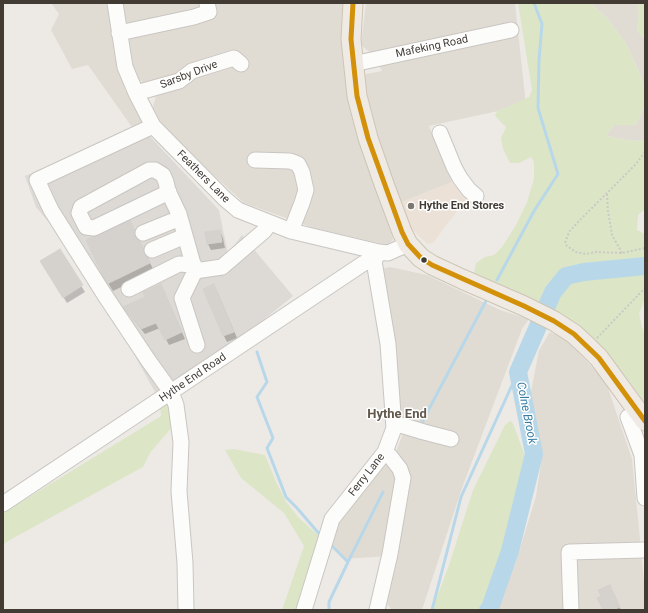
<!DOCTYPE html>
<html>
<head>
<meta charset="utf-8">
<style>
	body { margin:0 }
	#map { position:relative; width:648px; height:613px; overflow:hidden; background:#edeae6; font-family:Roboto,sans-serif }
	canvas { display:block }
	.frame { position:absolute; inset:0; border:4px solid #413b34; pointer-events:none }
</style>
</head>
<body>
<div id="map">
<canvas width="648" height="613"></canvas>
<div class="frame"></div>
</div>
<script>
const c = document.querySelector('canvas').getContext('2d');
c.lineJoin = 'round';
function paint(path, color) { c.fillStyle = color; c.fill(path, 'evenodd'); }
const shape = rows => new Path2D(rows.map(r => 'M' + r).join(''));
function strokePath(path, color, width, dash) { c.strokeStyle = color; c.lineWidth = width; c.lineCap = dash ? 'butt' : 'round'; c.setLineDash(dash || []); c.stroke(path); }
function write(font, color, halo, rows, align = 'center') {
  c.font = font + ' Roboto,sans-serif'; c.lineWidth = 3; c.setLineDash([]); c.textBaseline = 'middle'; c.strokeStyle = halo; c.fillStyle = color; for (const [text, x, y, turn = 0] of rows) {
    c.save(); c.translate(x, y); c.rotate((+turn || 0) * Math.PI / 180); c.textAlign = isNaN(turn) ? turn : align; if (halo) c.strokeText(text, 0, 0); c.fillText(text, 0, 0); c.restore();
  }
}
paint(shape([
	[51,3,112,3,125,89,148,125,134,130,88,65,72,69,51,30,59,14],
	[121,3,344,3,380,190,393,240,387,245,314,228,244,203,170,135,152,110,156,96,144,83,132,75],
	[366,3,515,3,526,105,429,126,452,182,402,202,371,129,361,75,382,71,372,54,361,45],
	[590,3,637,3,639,13,637,30,643,37,645,34,645,91,641,76,625,42,606,17],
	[645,105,645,140,632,141,606,136,614,125,636,125],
	[390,267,427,275,500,310,529,319,522,329,462,488,422,610,392,610,387,604,397,554,395,454,406,426,400,417,381,269],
	[550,332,566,339,606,382,632,459,642,559,645,593,645,610,490,610,515,565,536,496,542,457,534,433,530,397,539,350],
	[382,462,400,475,387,556,345,559,328,539]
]), '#e1dcd3');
paint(shape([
	[452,182,466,199,433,243,427,244,408,225,402,202]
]), '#ece1d6');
paint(shape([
	[142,128,219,210,228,254,242,235,293,296,251,330,176,382,155,392,120,329,67,244,36,207,25,176,134,130]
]), '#ddd9d4');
paint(shape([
	[518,3,590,3,606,17,625,42,641,76,645,91,645,104,636,125,614,125,606,136,632,141,645,140,645,209,638,215,637,230,645,234,645,297,644,301,639,314,645,337,645,404,629,381,606,352,579,325,555,311,513,290,474,273,476,263,485,257,494,255,502,247,516,225,527,202,534,179,534,162,531,157,519,163,510,163,503,149,501,138,506,127,495,116,497,111,510,106,529,97,532,90],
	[637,3,645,3,645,34,642,37,637,30,639,13],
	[170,403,173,426,150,453,143,467,8,541,3,545,3,513,161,416,160,406],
	[510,421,512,422,514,426,525,456,527,466,527,478,525,488,498,575,478,610,432,610,449,565,473,490,503,429,505,425],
	[234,449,265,455,277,484,287,503,299,518,326,542,306,610,282,610,304,546,284,513,241,478,225,450]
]), '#dce6c7');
paint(shape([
	[133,228,154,271,113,291,108,283],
	[220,231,223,238,225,248,211,250,208,244],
	[59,250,85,292,67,303,45,268],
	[217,291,237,338,227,342,224,336],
	[164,292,185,339,169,345,160,328,145,334,128,313,124,307],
	[612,590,621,610,604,610,602,597]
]), '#0003');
strokePath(shape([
	[497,280,534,211,558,174,538,108,539,60,542,24,534,3],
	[257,352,267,382,257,397,273,438,267,448,286,497,297,508,321,536],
	[420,426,486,301],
	[330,544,348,562],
	[329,610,329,602,348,562,383,492],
	[432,610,461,497,518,372]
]), '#b8d8e9', 3);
strokePath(shape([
	[488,610,490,608,510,551,534,454,518,372,553,292,566,276,584,272,645,266]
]), '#b8d8e9', 18);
const building = shape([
	[129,218,150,263,107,284,86,240,129,218],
	[220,230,222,242,207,244,205,232,220,230],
	[60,249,83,285,63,298,40,261,60,249],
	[161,284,182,332,165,340,156,323,141,329,123,307,145,297,143,292,161,284],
	[214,284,234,332,223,336,203,289,214,284],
	[610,585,620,607,612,610,603,610,597,598,601,596,598,590,610,585]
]);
paint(building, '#d5d1cd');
strokePath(building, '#d5d1cc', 1);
const minor = shape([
	[115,3,125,67,136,93,153,126,225,199,238,210,291,231,379,252,388,253,408,244],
	[119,33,194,17,209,12,207,3],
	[353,64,511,30],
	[136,93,179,81,192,71,234,58,241,64],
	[153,126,37,180,51,210,104,294,148,360,171,392,176,405,181,442,179,491,185,563,186,610],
	[440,133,454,167,460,178,469,190,476,196],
	[255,160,290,161,298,164,302,172,306,190,302,203,291,231],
	[169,192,94,228,86,227,79,213,81,207,149,170,155,170,163,175,166,182,168,191,179,214,195,271,222,267,264,231,270,223],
	[143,233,180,218],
	[152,250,185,236],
	[195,271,182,298,197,345],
	[129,289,179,264,194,265],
	[628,417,642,455,645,498],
	[394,423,424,432,451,439],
	[3,504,364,263,374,261,379,252],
	[304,610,332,519,385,452,394,428,388,344,374,261],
	[377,610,390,554,403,478,400,469,390,456,385,452],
	[571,610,569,552,645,550]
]);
const major = shape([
	[353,3,351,39,357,96,368,138,384,184,402,232,408,244,421,258,432,265,462,279,524,306,554,321,574,334,588,347,599,358,645,421]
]);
strokePath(minor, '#c9c6c2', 17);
strokePath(major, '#cec5b4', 21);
strokePath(shape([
	[645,152,635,165,578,222,569,232,565,243,567,246,576,252,586,254,596,252,622,253,645,248],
	[607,194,608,211,612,235,622,253],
	[597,338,645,288]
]), '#cbc9c6', 2, [2, 2]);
strokePath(minor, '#fcfcfb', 15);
strokePath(major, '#efeae3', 19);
strokePath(shape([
	[353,3,351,39,357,96,368,138,402,232,408,244,421,258,432,265,524,306,554,321,574,334,599,358,645,421]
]), '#d3910a', 5);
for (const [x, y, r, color] of [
	[411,206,4,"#7d7872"],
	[424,260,3.5,"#413b34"]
]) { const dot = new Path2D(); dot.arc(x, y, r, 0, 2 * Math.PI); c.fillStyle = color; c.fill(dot); strokePath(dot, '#fff', 1.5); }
write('11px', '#413b34', '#fff', [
	["Mafeking Road",432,47,-12],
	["Sarsby Drive",189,75,-21],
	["Feathers Lane",203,177,45],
	["Hythe End Road",193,378,-34],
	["Ferry Lane",367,475,-52]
]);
write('bold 11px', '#413b34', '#fff', [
	["Hythe End Stores",419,206]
], 'left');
write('italic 12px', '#367da4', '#fff', [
	["Colne Brook",526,413,79]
]);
write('bold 13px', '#63584c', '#fff', [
	["Hythe End",397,415]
]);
</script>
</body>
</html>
